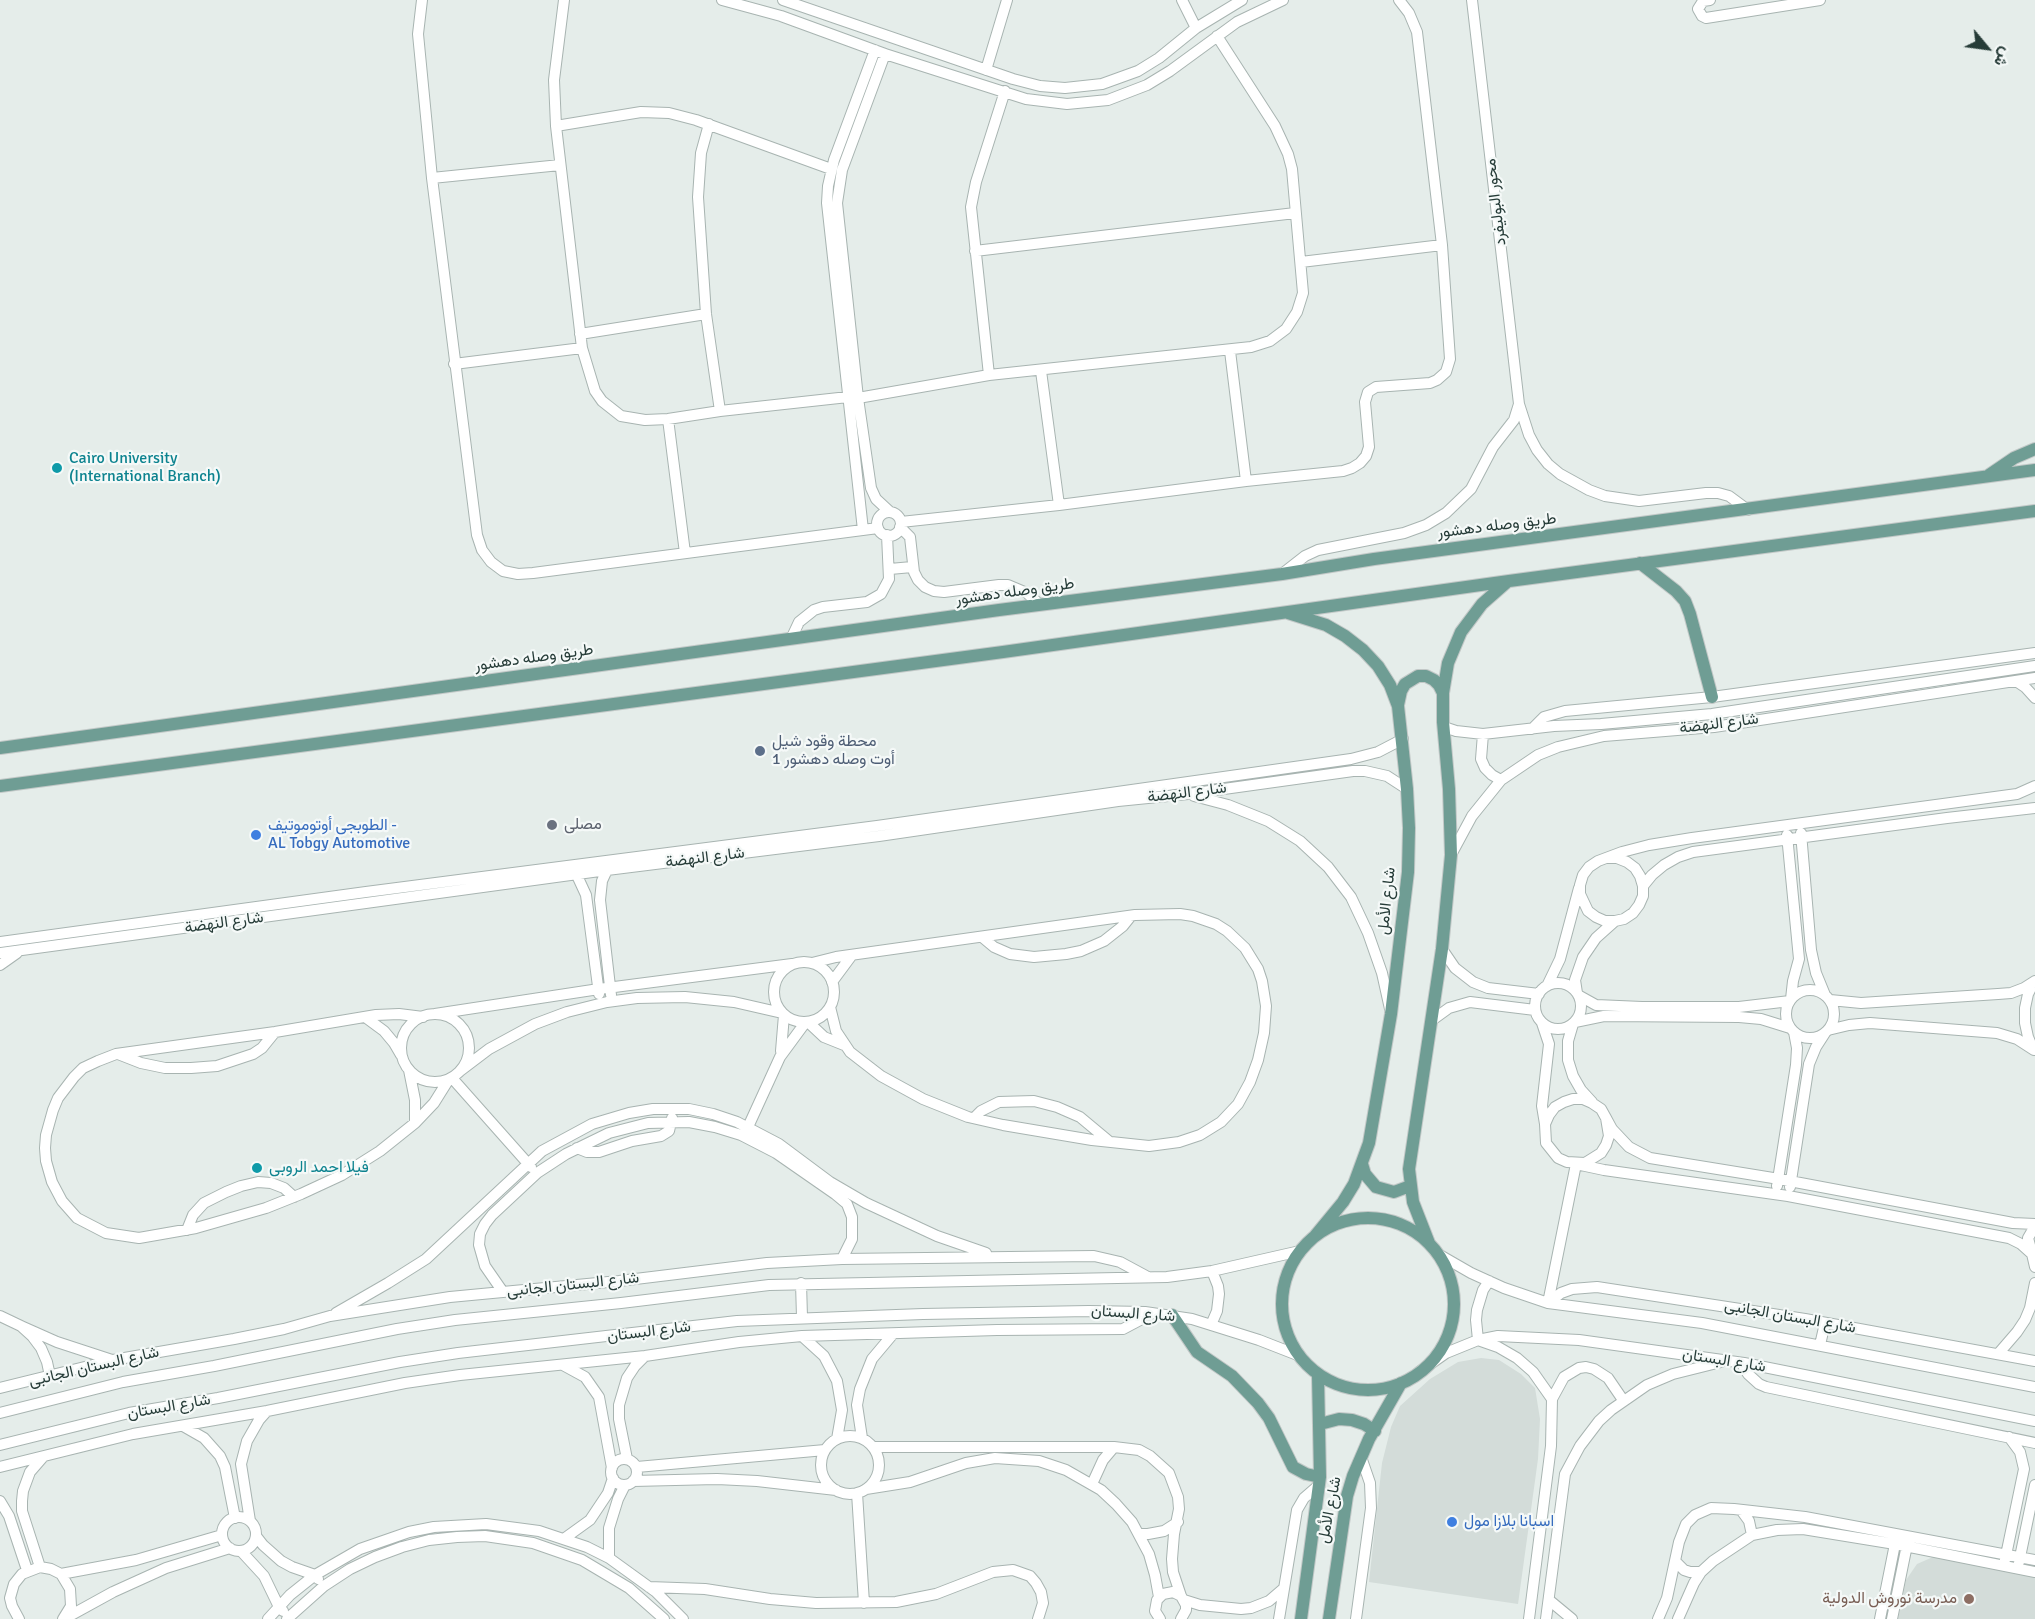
<!DOCTYPE html>
<html>
<head>
<meta charset="utf-8">
<style>
	body { margin:0 }
	#map { position:relative; width:2035px; height:1619px; overflow:hidden; background:#e5edea; font-family:Signika,Vazirmatn,sans-serif }
	canvas { display:block }
	.north { position:absolute; left:1957px; top:18px; width:60px; height:60px; -webkit-text-stroke:4px #f5f9f8; paint-order:stroke; rotate:119deg; font-size:16px; font-weight:700; line-height:24px; text-align:center; color:#263c38 }
	.north::after { content:''; display:block; margin:auto; width:21px; height:27px; background:#263c38; clip-path:polygon(50% 0,100% 100%,50% 72%,0 100%) }
</style>
</head>
<body>
<div id="map">
<canvas width="2035" height="1619"></canvas>
<div class="north">ش</div>
</div>
<script>
const c = document.querySelector('canvas').getContext('2d');
c.lineJoin = 'round';
function paint(path, color) { c.fillStyle = color; c.fill(path, 'evenodd'); }
const shape = rows => new Path2D(rows.map(r => 'M' + r).join(''));
function strokePath(path, color, width, dash) { c.strokeStyle = color; c.lineWidth = width; c.lineCap = dash ? 'butt' : 'round'; c.setLineDash(dash || []); c.stroke(path); }
function write(font, color, halo, rows, align = 'center') {
  c.font = font + ' Signika,Vazirmatn,sans-serif'; c.lineWidth = 4.5; c.setLineDash([]); c.textBaseline = 'middle'; c.strokeStyle = halo; c.fillStyle = color; for (const [text, x, y, turn = 0] of rows) {
    c.save(); c.translate(x, y); c.rotate((+turn || 0) * Math.PI / 180); c.textAlign = isNaN(turn) ? turn : align; if (halo) c.strokeText(text, 0, 0); c.fillText(text, 0, 0); c.restore();
  }
}
paint(shape([
	[1481,1358,1499,1360,1521,1374,1535,1388,1540,1419,1538,1459,1518,1604,1369,1582,1382,1463,1391,1427,1400,1406,1430,1379,1458,1362],
	[1933,1557,2035,1577,2035,1619,1898,1619,1906,1580,1917,1564]
]), '#d3dcd9');
const minor = shape([
	[422,0,418,34,432,178,477,535,482,550,491,562,503,571,518,574,533,573,878,528],
	[564,0,554,80,556,126,582,348,595,391,602,401,621,416,645,420,668,419,720,411,848,397],
	[722,0,781,16,885,54,1026,99,1067,104,1108,100,1147,85,1170,71,1237,22,1283,0],
	[783,0,1013,79,1040,86,1065,88,1102,84,1138,71,1159,58,1196,28,1242,0],
	[1182,0,1196,28],
	[1472,0,1519,404,1529,435,1537,450,1548,464,1560,474,1589,490,1605,496,1639,501,1706,493,1718,493,1729,496,1748,510],
	[1710,0,1703,1,1698,9,1702,16,1706,18,1820,0],
	[885,54,842,170,837,203,858,398,871,488,876,499,890,512],
	[986,70,1007,0],
	[709,124,701,153,698,197,706,314,720,411],
	[556,126,641,112,669,113,696,120,831,169],
	[432,178,560,165],
	[975,251,1295,213],
	[1301,262,1442,245],
	[580,334,706,314],
	[1230,351,1246,481],
	[454,364,582,348],
	[1041,371,1059,505],
	[989,375,971,207,976,182,1005,91],
	[858,398,989,375,1251,347,1270,341,1286,329,1297,312,1303,293,1292,169,1288,154,1275,126,1217,36],
	[668,419,685,553],
	'877 524a12 12 0 1 1 24 0a12 12 0 1 1-24 0Z',
	[901,522,1059,505,1246,481,1343,471,1352,468,1360,463,1366,456,1369,447,1365,402,1368,392,1376,387,1430,383,1437,380,1446,372,1450,359,1442,245,1417,32,1409,13,1399,0],
	[900,527,910,537,914,572,918,580,925,587,934,591,944,592,999,585,1008,585,1027,593,1040,605],
	[863,530,827,203,828,186,834,160,875,50],
	[890,569,912,567],
	[1282,574,1305,556,1318,550,1404,533,1426,525,1446,513,1471,489,1493,447,1514,420,1519,404],
	[791,639,799,622,814,610,823,607,867,602,881,594,889,579,887,535],
	[2016,681,2025,687,2035,698],
	[1444,727,1456,731,1483,734,1554,726,1601,724,1712,714,2035,666],
	[1532,729,1544,717,1565,711,1712,697,2035,653],
	[1483,734,1481,759,1485,768,1492,775,1501,780],
	[1194,796,1228,805,1268,821,1300,841,1328,867,1351,897,1368,933,1382,973,1390,1009],
	[1801,833,1811,950,1816,973,1825,995],
	[1787,835,1799,959,1793,981,1791,999],
	[1451,855,1472,816,1501,780,1538,755,1558,747,1604,736,1714,727,2035,678],
	[1607,858,1617,858,1627,862,1635,868,1640,876,1643,886,1643,896,1639,905,1633,913,1624,919,1615,921,1605,921,1596,917,1588,911,1580,894,1580,885,1583,875,1589,867,1598,861,1622,852,1649,845,1692,838,2017,794,2035,786],
	[574,869,586,895,599,994],
	[607,870,602,881,600,900,611,995],
	[1643,886,1652,875,1664,865,1678,857,1693,852,1947,818,2035,808],
	[982,937,994,947,1010,954,1034,957,1066,954,1081,951,1104,941,1123,926,1131,916],
	[0,942,366,892,877,826,1351,759,1378,752,1403,739],
	[1442,949,1455,968,1473,982,1488,988,1539,994],
	[0,953,607,870,879,836,1118,801,1188,794,1353,771,1365,771,1387,776,1407,789],
	'774 992a30 30 0 1 1 60 0a30 30 0 1 1-60 0Z',
	[812,963,836,957,1135,915,1180,914,1193,916,1216,924,1227,931,1245,948,1258,969,1262,981,1266,1006,1264,1033,1258,1060,1250,1082,1238,1104,1221,1122,1200,1135,1179,1142,1149,1146,1092,1140,1003,1125,968,1117,923,1099,881,1076,850,1052,836,1031,830,1007],
	[0,965,17,953],
	[832,982,852,955],
	'1535 1006a23 23 0 1 1 46 0a23 23 0 1 1-46 0Z',
	[1547,986,1560,959,1579,888],
	'1786 1014a24 24 0 1 1 48 0a24 24 0 1 1-48 0Z',
	[1577,993,1575,980,1583,957,1596,938,1615,921],
	[1578,995,1596,1005,1642,1007,1739,1007,1790,1001],
	[1830,1000,1861,1003,1998,994,2011,993,2024,988,2035,981],
	[435,1014,599,989,792,964],
	'401 1048a34 34 0 1 1 68 0a34 34 0 1 1-68 0Z',
	[365,1017,384,1031,394,1043,401,1055],
	[423,1017,399,1014,376,1015,275,1032,116,1054,98,1061,83,1068,74,1077,58,1098,53,1110,46,1135,45,1148,46,1161,52,1182,62,1201,77,1218,106,1233,139,1238,196,1228,266,1208,301,1194,342,1175,380,1151,415,1123,434,1103,449,1079],
	[1431,1021,1449,1008,1470,1002,1535,1010],
	[808,1022,824,1037,844,1045],
	[1575,1022,1604,1016,1739,1017,1761,1019,1790,1028],
	[1542,1023,1549,1044,1542,1106,1545,1124],
	[1573,1024,1568,1041,1568,1060,1573,1076,1581,1090,1592,1102],
	[1828,1030,1849,1025,1870,1023,1997,1033,2017,1039,2034,1050],
	[2033,1049,2028,1037,2025,1023,2025,1008,2028,994,2033,984],
	[781,1051,784,1015],
	[118,1054,141,1063,165,1068,191,1068,217,1066,253,1054,262,1048,275,1032],
	[409,1070,415,1100,415,1123],
	[460,1071,489,1049,535,1024,567,1012,607,1002,637,998,685,997,734,1002,782,1013],
	[452,1078,531,1167],
	[974,1118,981,1111,999,1102,1034,1101,1057,1107,1080,1117,1110,1142],
	[1606,1118,1609,1136,1606,1145,1601,1153,1585,1163,1567,1162,1558,1158,1546,1143,1545,1124,1549,1115,1555,1107,1564,1102,1573,1099,1583,1099,1592,1103,1601,1109,1606,1118,1612,1129,1629,1147,1650,1158,1779,1179,2013,1223,2035,1224],
	[748,1127,780,1057,805,1023],
	[577,1148,587,1152,599,1152,632,1141,661,1136,669,1131,672,1118],
	[1777,1186,1796,1065,1797,1048,1794,1032],
	[1790,1187,1809,1064,1816,1047,1825,1033],
	[187,1230,193,1215,204,1203,226,1192,241,1186,258,1182,271,1183,284,1188,294,1197],
	[2032,1253,2028,1238,2035,1226],
	[1438,1254,1471,1273,1504,1288,1548,1303,1702,1323,2035,1387],
	[2032,1254,2035,1267],
	[1489,1281,1483,1290,1477,1310,1476,1320,1478,1340,1498,1347,1517,1358,1533,1372,1552,1399,1551,1446,1529,1619],
	[801,1283,802,1317],
	[503,1292,485,1266,479,1245,480,1234,485,1224,492,1215,537,1173,566,1154,609,1133,648,1123,689,1122,715,1127,741,1135,776,1153,835,1194,847,1204,852,1217,852,1239,842,1259],
	[1548,1303,1576,1164,1604,1170,1788,1196,2009,1238,2021,1244,2031,1253],
	[1548,1303,1561,1293,1572,1289,1597,1287,1805,1319,2035,1361],
	[336,1313,388,1283,426,1259,542,1151,592,1124,629,1113,653,1109,689,1109,713,1114,737,1122,779,1144,830,1182,866,1203,937,1236,986,1253],
	[0,1316,21,1326,32,1336,41,1348,47,1362,50,1376],
	[1211,1325,1217,1311,1219,1294,1218,1286,1212,1271],
	[21,1326,57,1342,112,1360],
	[802,1336,824,1356,837,1381,842,1410,837,1439],
	[1820,1345,1825,1323],
	[1998,1354,2017,1332,2025,1320,2030,1308,2035,1283],
	[1744,1363,1744,1368,1748,1374,1759,1384,1766,1387,2035,1443],
	[563,1365,585,1377,599,1397,612,1468],
	[1419,1372,1446,1353,1478,1340,1498,1336,1579,1340,1744,1363,2035,1421],
	[0,1388,113,1360,234,1339,284,1329,330,1316,450,1297,619,1281,767,1263,842,1259,1094,1256,1120,1262,1146,1276],
	[1552,1399,1564,1377,1579,1368,1586,1367,1594,1369,1608,1378,1623,1400],
	[0,1413,123,1382,214,1366,397,1329,455,1320,621,1303,769,1285,1167,1277,1212,1271,1300,1251],
	[183,1426,204,1438,220,1456,225,1467,235,1518],
	'821 1465a29 29 0 1 1 58 0a29 29 0 1 1-58 0Z',
	[862,1438,857,1405,860,1389,872,1359,893,1334],
	[0,1445,129,1413,218,1398,400,1362,458,1353,737,1321,923,1314,1089,1311,1145,1312,1192,1319,1259,1340,1300,1356],
	[874,1447,1114,1447,1139,1450,1150,1456,1169,1473,1178,1497,1179,1509,1174,1534,1172,1559,1173,1572,1181,1596],
	'611 1472a13 13 0 1 1 26 0a13 13 0 1 1-26 0Z',
	[627,1459,619,1419,619,1405,627,1378,635,1366,645,1356],
	[0,1467,133,1434,267,1411,405,1383,460,1375,645,1356,739,1342,802,1336,997,1330,1123,1329,1140,1320,1145,1312],
	[637,1467,825,1450],
	[633,1481,717,1479,757,1481,836,1490],
	[1092,1484,1103,1460,1114,1447],
	[866,1489,910,1482,966,1463,995,1458,1039,1461,1066,1470,1101,1490,1116,1504,1132,1522,1149,1554,1155,1575,1159,1597],
	[857,1493,864,1603],
	[0,1501,9,1516,27,1570],
	[1741,1510,1749,1521,1752,1535],
	'222 1534a17 17 0 1 1 34 0a17 17 0 1 1-34 0Z',
	[250,1521,241,1464,247,1441,259,1420,267,1411],
	[1139,1534,1148,1534,1164,1531,1178,1522],
	[256,1536,263,1545,281,1561,292,1567,315,1575,318,1579],
	[565,1538,590,1520,608,1493,613,1478],
	[241,1551,264,1576,279,1607,283,1611],
	[609,1558,609,1528,618,1499,625,1485],
	[2005,1560,2024,1469,2020,1452,2009,1437],
	[1676,1562,1684,1570,1690,1572,1701,1572],
	[2019,1562,2035,1485],
	[40,1567,22,1511,22,1501,23,1491,30,1472,43,1457],
	[61,1574,136,1560,222,1535],
	[649,1587,705,1589,770,1599,816,1603,896,1602,936,1594,993,1572,1013,1570,1030,1576,1036,1583,1041,1592,1043,1603,1038,1619],
	[1184,1600,1200,1605,1241,1609,1251,1608,1269,1601,1283,1589],
	[1549,1600,1572,1619],
	[19,1619,12,1606,10,1598,14,1584,22,1574,40,1567,51,1569,61,1574,70,1589,71,1606,63,1619],
	[64,1619,113,1592,166,1568,230,1548],
	[268,1619,290,1595,315,1575,360,1549,409,1532,434,1527,486,1524,539,1531,587,1547,609,1558,656,1592,683,1619],
	[287,1619,324,1586,350,1569,375,1557,402,1547,429,1540,457,1537,485,1536,533,1543,582,1560,629,1588,664,1619],
	[1160,1619,1155,1611,1157,1600,1163,1594,1173,1592,1181,1596,1186,1605,1186,1610,1181,1619],
	[1279,1619,1297,1510,1304,1498,1319,1485],
	[1356,1619,1371,1508,1370,1483,1361,1457],
	[1546,1619,1565,1474,1580,1446,1599,1421,1611,1410,1647,1385,1673,1374,1721,1362],
	[1658,1619,1667,1598,1679,1542,1686,1524,1695,1515,1711,1508,1734,1509,1805,1517,2035,1560],
	[1678,1619,1694,1583,1701,1572,1713,1561,1752,1535,1777,1530,1803,1529,1895,1544,2035,1572],
	[1880,1619,1896,1539],
	[1892,1619,1908,1540]
]);
const major = shape([
	[1989,475,2014,458,2035,449],
	[1640,563,1676,591,1685,601,1690,614,1712,697],
	[1288,613,1326,625,1345,636,1363,650,1378,666,1390,685,1398,706,1407,789,1409,828,1408,872,1391,1014,1369,1143,1354,1184,1343,1202,1315,1236],
	[1398,705,1401,691,1405,684,1418,676,1426,676,1434,680,1439,685,1443,693],
	[0,748,999,610,1282,574,1374,559,2035,470],
	[0,786,1003,652,1509,581,2035,511],
	[1362,1164,1365,1174,1376,1187,1394,1192,1410,1186],
	'1282 1304a86 86 0 1 1 172 0a86 86 0 1 1-172 0Z',
	[1429,1243,1413,1202,1409,1169,1442,949,1451,855,1449,789,1443,722,1443,693,1448,663,1461,632,1482,604,1507,582],
	[1172,1315,1197,1352,1232,1376,1258,1403,1269,1418,1293,1467,1306,1474,1320,1477],
	[1320,1424,1339,1419,1352,1420,1364,1424,1375,1431],
	[1301,1619,1320,1477,1318,1375],
	[1329,1619,1347,1496,1353,1476,1369,1439,1401,1383]
]);
strokePath(minor, '#a8b4b1', 12);
strokePath(major, '#c2c8c7', 14);
strokePath(minor, '#fff', 10);
strokePath(major, '#6f9d94', 12);
for (const [x, y, r, color] of [
	[57,468,6,"#0f9aa8"],
	[760,751,6,"#5c6f8a"],
	[552,825,6,"#6b7280"],
	[256,835,6,"#3f7fe0"],
	[257,1168,6,"#0f9aa8"],
	[1452,1522,6,"#3f7fe0"],
	[1969,1599,6,"#8d6e63"]
]) { const dot = new Path2D(); dot.arc(x, y, r, 0, 2 * Math.PI); c.fillStyle = color; c.fill(dot); strokePath(dot, '#f5f9f8', 2); }
write('16px', '#263c38', '#f5f9f8', [
	["محور البوليفرد",1496,202,-97],
	["طريق وصله دهشور",1497,526,-7],
	["طريق وصله دهشور",1015,592,-8],
	["طريق وصله دهشور",534,658,-8],
	["شارع النهضة",1719,724,-7],
	["شارع النهضة",1187,793,-7],
	["شارع النهضة",705,858,-7],
	["شارع الأمل",1387,901,-84],
	["شارع النهضة",224,923,-8],
	["شارع البستان الجانبى",573,1285,-6],
	["شارع البستان",1133,1314,4],
	["شارع البستان الجانبى",1790,1317,10],
	["شارع البستان",649,1332,-7],
	["شارع البستان",1724,1361,9],
	["شارع البستان الجانبى",94,1367,-13],
	["شارع البستان",169,1407,-10],
	["شارع الأمل",1330,1510,-79]
]);
write('16px', '#0d838f', '#f5f9f8', [
	["Cairo University",69,459],
	["(International Branch)",69,477],
	["فيلا احمد الروبى",269,1168]
], 'left');
write('16px', '#4e5e75', '#f5f9f8', [
	["محطة وقود شيل",772,742],
	["أوت وصله دهشور 1",772,760]
], 'left');
write('16px', '#5b616d', '#f5f9f8', [
	["مصلى",564,825]
], 'left');
write('16px', '#366cbe', '#f5f9f8', [
	["الطوبجى أوتوموتيف -",268,826],
	["AL Tobgy Automotive",268,844],
	["اسبانا بلازا مول",1464,1522]
], 'left');
write('16px', '#785e54', '#f5f9f8', [
	["مدرسة نوروش الدولية",1957,1599]
], 'right');
</script>
</body>
</html>
